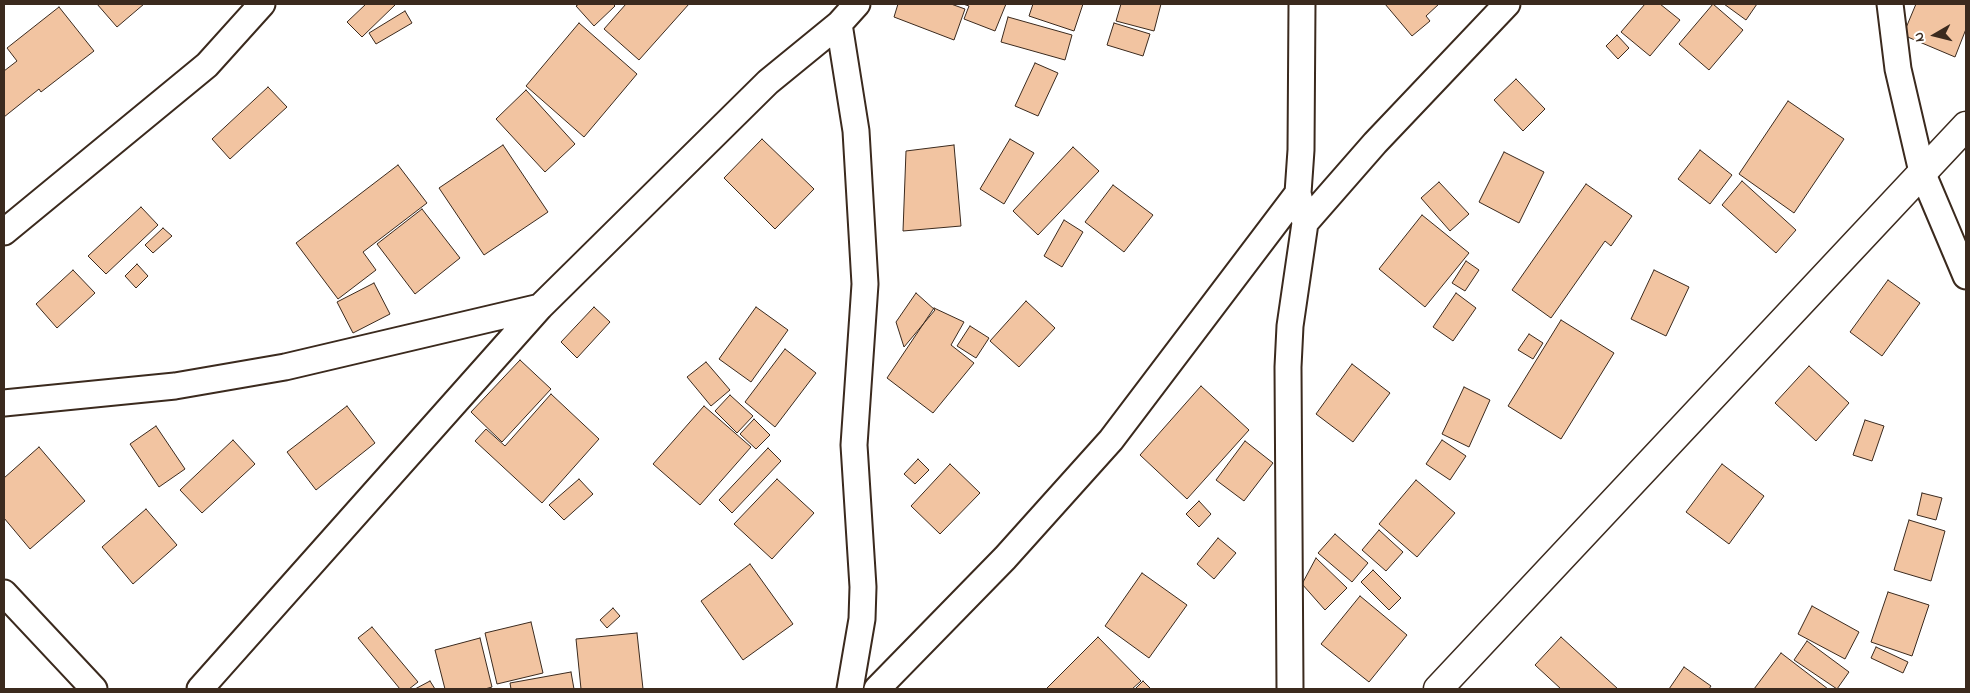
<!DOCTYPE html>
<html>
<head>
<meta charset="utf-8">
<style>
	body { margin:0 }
	#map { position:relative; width:1970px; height:693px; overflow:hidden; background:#fff; font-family:"Indie Flower",sans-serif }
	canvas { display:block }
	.frame { position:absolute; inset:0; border:5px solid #3b2a1e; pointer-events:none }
	.north { position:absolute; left:1910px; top:10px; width:50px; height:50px; -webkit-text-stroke:4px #fff; paint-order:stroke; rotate:262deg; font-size:14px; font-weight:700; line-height:20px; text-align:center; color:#3b2a1e }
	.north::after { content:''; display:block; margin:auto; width:18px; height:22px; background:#3b2a1e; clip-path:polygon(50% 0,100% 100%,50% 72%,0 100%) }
</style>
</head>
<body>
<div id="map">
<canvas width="1970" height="693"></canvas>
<div class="frame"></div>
<div class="north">N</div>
</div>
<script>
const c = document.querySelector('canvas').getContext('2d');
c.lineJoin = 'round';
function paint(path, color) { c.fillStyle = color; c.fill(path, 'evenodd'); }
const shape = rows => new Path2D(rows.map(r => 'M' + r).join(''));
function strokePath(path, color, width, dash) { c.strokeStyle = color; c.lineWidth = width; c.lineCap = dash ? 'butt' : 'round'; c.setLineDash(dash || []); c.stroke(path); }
const building = shape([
	[97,4,144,4,117,27,97,4],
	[366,4,396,4,362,37,347,22,366,4],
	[579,4,613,4,615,6,594,26,576,6,579,4],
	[626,4,689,4,639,60,604,29,626,4],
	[898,4,951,4,965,9,954,40,894,17,898,4],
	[963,4,1006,4,995,31,964,19,969,6,963,4],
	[1033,4,1083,4,1074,31,1029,16,1033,4],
	[1121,4,1161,4,1154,31,1116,21,1121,4],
	[1385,4,1439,4,1426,16,1430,21,1412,36,1385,4],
	[1645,4,1660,4,1680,20,1650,56,1621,32,1645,4],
	[1713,4,1743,30,1709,70,1679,44,1713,4],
	[1724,4,1757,4,1746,20,1724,4],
	[1916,4,1966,4,1966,29,1955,57,1903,35,1916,4],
	[59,7,94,51,41,92,39,89,4,117,4,71,17,61,7,48,59,7],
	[405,11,412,23,376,44,369,33,405,11],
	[1008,17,1072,35,1065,60,1001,42,1008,17],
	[579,23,637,74,584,137,526,86,579,23],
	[1114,23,1150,34,1143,56,1107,45,1114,23],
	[1617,35,1629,48,1618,59,1606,46,1617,35],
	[1035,63,1058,73,1038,116,1015,106,1035,63],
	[1516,79,1545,109,1523,131,1494,100,1516,79],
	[268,87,287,107,230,159,212,139,268,87],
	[526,90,575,144,545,172,496,119,526,90],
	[1788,101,1844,139,1794,213,1739,174,1788,101],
	[762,139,814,189,775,229,724,178,762,139],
	[1010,139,1034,153,1004,204,980,189,1010,139],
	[503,145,548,212,484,255,439,188,503,145],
	[954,145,961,226,903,231,906,151,954,145],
	[1073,147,1099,171,1038,235,1013,211,1073,147],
	[1700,150,1732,175,1710,204,1678,179,1700,150],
	[1504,152,1544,172,1519,223,1479,202,1504,152],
	[398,165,427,203,363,252,376,270,338,299,296,243,398,165],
	[1742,181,1796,230,1776,253,1722,205,1742,181],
	[1439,182,1469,214,1450,231,1421,198,1439,182],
	[1586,184,1632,216,1611,246,1605,241,1551,318,1512,290,1586,184],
	[1113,185,1153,215,1124,252,1085,222,1113,185],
	[141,207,158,225,106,274,88,256,141,207],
	[422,209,460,258,415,294,377,244,422,209],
	[1422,215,1469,253,1425,307,1379,269,1422,215],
	[1064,220,1083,232,1062,267,1044,256,1064,220],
	[163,228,172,236,153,253,145,245,163,228],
	[1466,261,1479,270,1465,291,1452,283,1466,261],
	[137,264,148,276,136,288,125,276,137,264],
	[73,270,95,293,57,328,36,304,73,270],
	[1654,270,1689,287,1666,336,1631,319,1654,270],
	[1888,280,1920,303,1882,356,1850,332,1888,280],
	[374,283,390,314,353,333,337,302,374,283],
	[916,293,935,310,904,347,896,322,916,293],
	[1456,293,1476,308,1453,341,1433,327,1456,293],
	[1026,301,1055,328,1019,367,990,341,1026,301],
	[594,307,610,322,577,358,561,342,594,307],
	[756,307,788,330,751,382,719,359,756,307],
	[934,308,964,322,951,345,974,363,933,413,887,378,934,308],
	[1561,320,1614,353,1561,439,1508,406,1561,320],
	[970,326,989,338,976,358,957,346,970,326],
	[1529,334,1543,343,1533,359,1518,350,1529,334],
	[785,349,816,373,775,427,745,402,785,349],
	[520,360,551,389,502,442,471,412,520,360],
	[706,362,730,390,711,406,687,377,706,362],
	[1352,364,1390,393,1353,442,1316,414,1352,364],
	[1809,366,1849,403,1816,441,1775,403,1809,366],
	[1201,386,1249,430,1187,499,1140,455,1201,386],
	[1464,387,1490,400,1469,447,1442,434,1464,387],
	[551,394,599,439,542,503,475,441,486,429,505,446,551,394],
	[730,395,753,416,737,433,715,411,730,395],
	[347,406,375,443,316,490,287,452,347,406],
	[704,406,751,447,700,505,653,464,704,406],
	[754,419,770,435,756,449,740,434,754,419],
	[1865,420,1884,426,1872,461,1853,455,1865,420],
	[156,426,185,469,159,487,130,444,156,426],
	[233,440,255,464,202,513,180,490,233,440],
	[1442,440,1466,456,1450,480,1426,464,1442,440],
	[1245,441,1273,463,1244,501,1216,480,1245,441],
	[39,447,85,501,30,549,4,518,4,478,39,447],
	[768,448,781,461,732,513,719,500,768,448],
	[918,459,929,470,915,484,904,474,918,459],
	[950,464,980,493,940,534,911,506,950,464],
	[1722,464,1764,496,1729,544,1686,512,1722,464],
	[579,479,593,494,564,520,549,505,579,479],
	[777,479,814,513,772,559,734,524,777,479],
	[1416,480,1455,513,1417,557,1379,524,1416,480],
	[1922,493,1942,498,1936,520,1917,515,1922,493],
	[1199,501,1211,514,1199,527,1186,514,1199,501],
	[146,509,177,545,133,584,102,547,146,509],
	[1909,520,1945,531,1931,581,1894,570,1909,520],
	[1379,530,1403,552,1386,571,1362,550,1379,530],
	[1335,534,1368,563,1352,582,1318,553,1335,534],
	[1218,538,1236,553,1214,579,1197,564,1218,538],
	[1316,558,1347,588,1325,610,1302,584,1316,558],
	[750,564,793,624,743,660,701,601,750,564],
	[1373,570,1401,598,1389,610,1361,582,1373,570],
	[1142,573,1187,605,1149,658,1105,626,1142,573],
	[1888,592,1929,605,1912,656,1871,642,1888,592],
	[1360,596,1407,635,1369,682,1321,644,1360,596],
	[1812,606,1859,632,1845,659,1798,634,1812,606],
	[613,608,620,616,607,628,600,620,613,608],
	[531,622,543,673,497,684,485,633,531,622],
	[372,627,418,682,409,689,400,689,358,638,372,627],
	[637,633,643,689,581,689,576,639,637,633],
	[1098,637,1141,681,1132,689,1046,689,1098,637],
	[1561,637,1618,689,1561,689,1535,665,1561,637],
	[480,638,492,687,485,689,445,689,435,650,480,638],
	[1807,641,1849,672,1837,689,1794,660,1807,641],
	[1876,647,1908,662,1903,673,1871,658,1876,647],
	[1781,653,1828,689,1754,689,1781,653],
	[1684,667,1711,686,1709,689,1669,689,1684,667],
	[571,672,574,689,511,689,510,683,571,672],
	[430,681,435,689,415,689,430,681],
	[1143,681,1151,689,1135,689,1143,681]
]);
paint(building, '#f2c4a1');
strokePath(building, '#3b2a1e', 1);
const street = shape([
	[1890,4,1898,69,1922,172,1966,276],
	[839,24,856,131,865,284,854,445,863,587,862,619,850,689],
	[1305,223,1375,143,1507,4],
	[4,232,207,65,262,4],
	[4,403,175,386,285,367,540,307],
	[4,593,94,689],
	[200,689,540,307,768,82,839,24,857,4],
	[877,689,1005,558,1111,440,1298,193],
	[1290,689,1288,367,1290,326,1305,223,1298,193,1301,150,1302,4]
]);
const secondary = shape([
	[1438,689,1966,126]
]);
strokePath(street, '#3b2a1e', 29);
strokePath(secondary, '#3b2a1e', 31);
strokePath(street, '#fff', 25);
strokePath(secondary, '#fff', 28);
</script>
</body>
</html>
